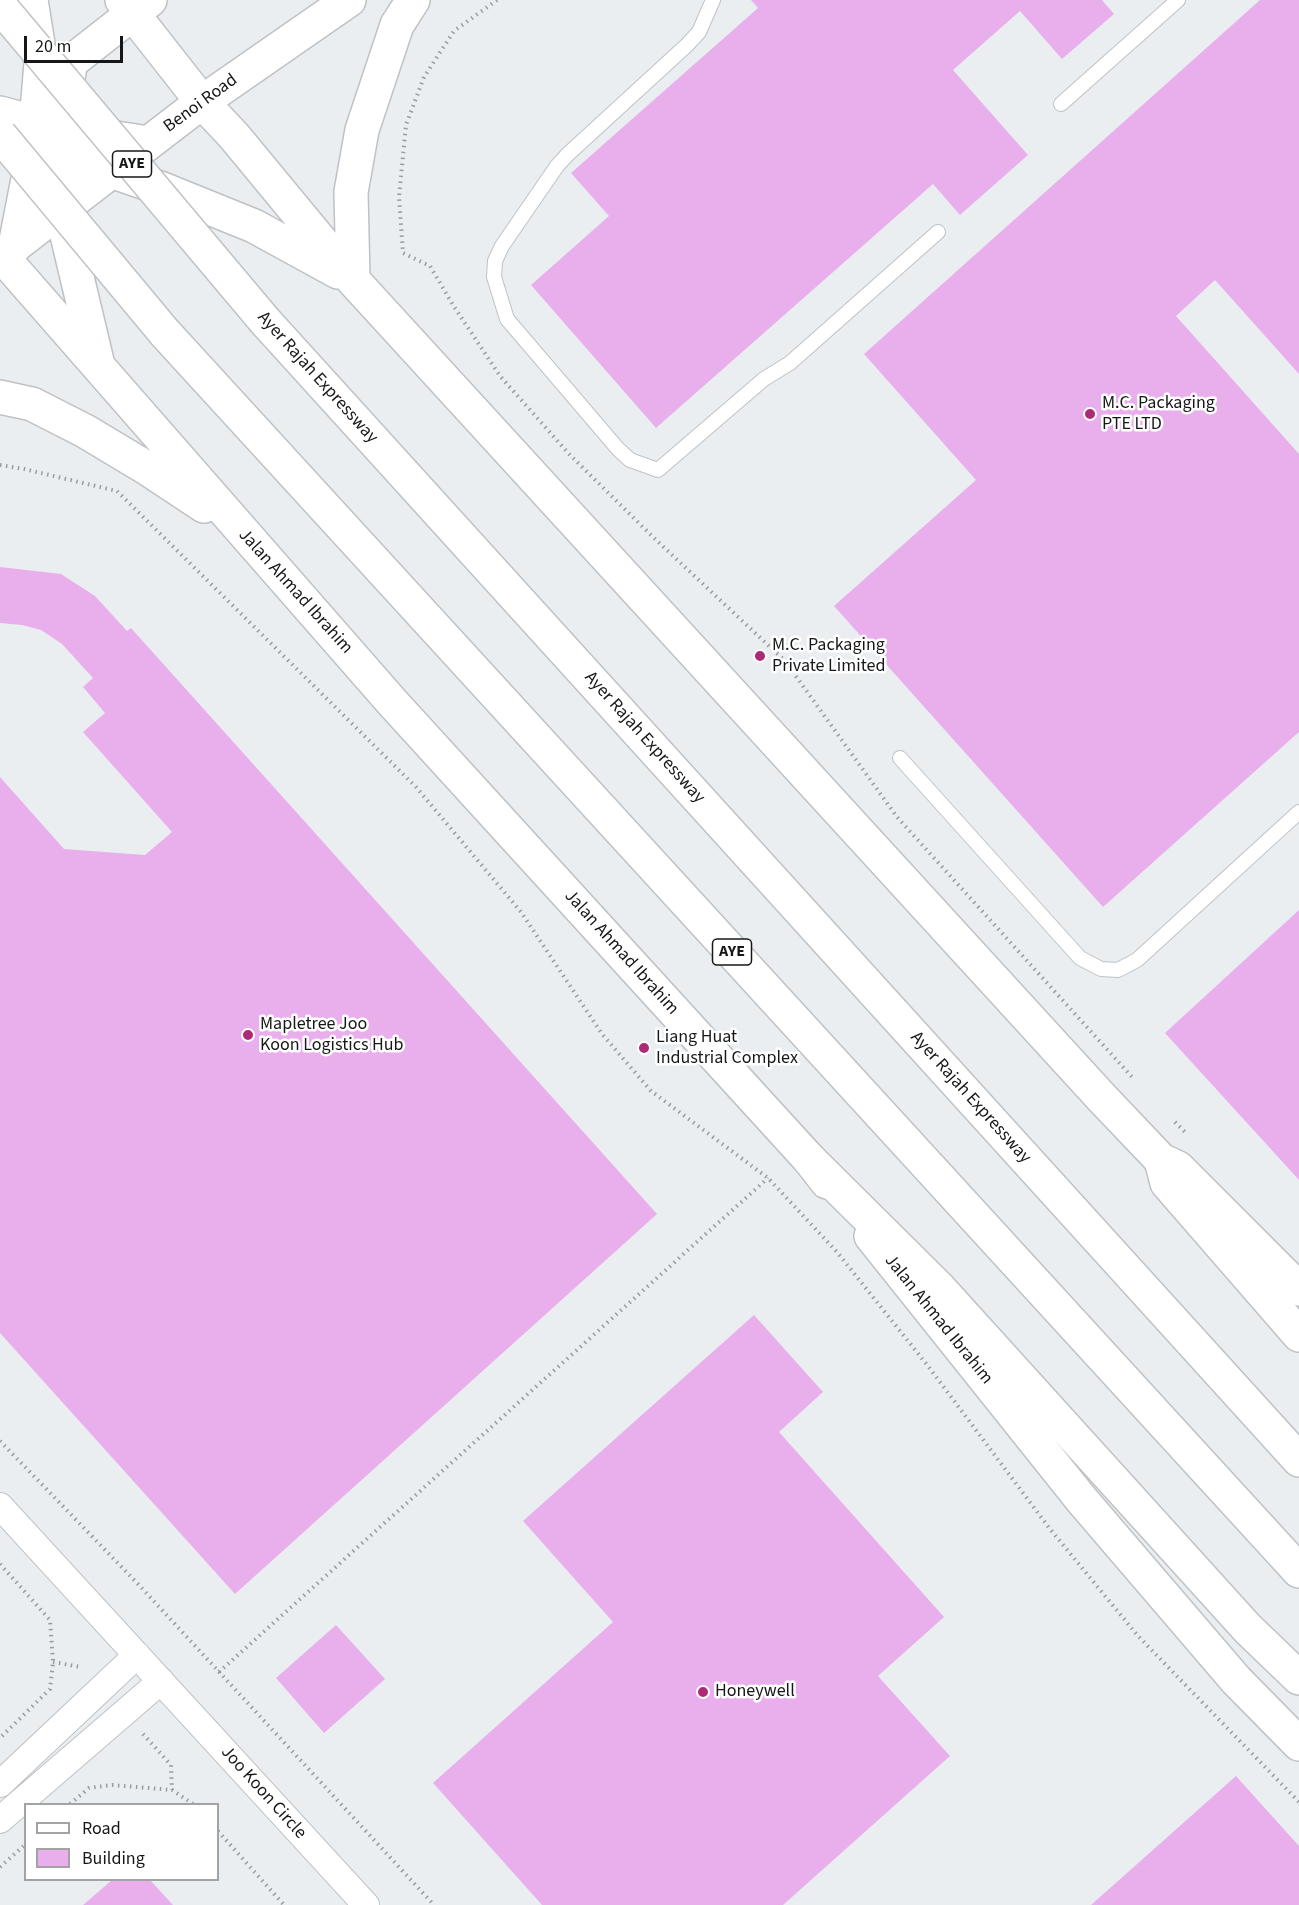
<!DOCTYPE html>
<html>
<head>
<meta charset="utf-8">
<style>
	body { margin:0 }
	#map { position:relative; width:1299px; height:1905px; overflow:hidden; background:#eaeef1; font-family:"Source Sans 3",sans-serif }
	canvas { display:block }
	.legend { position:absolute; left:24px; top:1803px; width:195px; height:78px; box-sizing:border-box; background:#fff; border:2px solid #a2a3a3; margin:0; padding:8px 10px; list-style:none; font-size:18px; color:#161818 }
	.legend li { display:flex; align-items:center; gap:12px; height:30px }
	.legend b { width:30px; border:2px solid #a2a3a3 }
	.scale { position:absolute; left:24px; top:36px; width:99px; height:27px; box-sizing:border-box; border:3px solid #161818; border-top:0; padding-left:8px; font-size:18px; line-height:21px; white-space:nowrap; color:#161818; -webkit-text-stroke:4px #fff; paint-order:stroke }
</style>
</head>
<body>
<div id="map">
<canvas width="1299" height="1905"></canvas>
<ul class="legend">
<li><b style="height:8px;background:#fff"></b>Road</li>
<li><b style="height:16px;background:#e9afed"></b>Building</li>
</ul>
<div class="scale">20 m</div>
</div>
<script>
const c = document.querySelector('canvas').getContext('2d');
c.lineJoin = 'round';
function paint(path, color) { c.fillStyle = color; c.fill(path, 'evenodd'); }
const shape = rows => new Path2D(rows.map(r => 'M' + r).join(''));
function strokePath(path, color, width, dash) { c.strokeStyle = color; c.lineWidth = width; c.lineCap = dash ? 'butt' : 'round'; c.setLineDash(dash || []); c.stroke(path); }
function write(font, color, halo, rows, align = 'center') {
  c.font = font + ' "Source Sans 3",sans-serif'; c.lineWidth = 5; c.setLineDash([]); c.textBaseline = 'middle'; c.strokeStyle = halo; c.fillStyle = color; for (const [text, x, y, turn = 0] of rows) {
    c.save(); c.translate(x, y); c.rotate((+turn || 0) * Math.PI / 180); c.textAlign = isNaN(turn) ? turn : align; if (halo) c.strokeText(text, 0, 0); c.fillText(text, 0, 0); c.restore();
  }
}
paint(shape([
	[751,0,1102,0,1114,14,1062,59,1020,11,953,70,1028,155,960,215,933,184,656,428,531,285,609,216,571,173,758,8],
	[1260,0,1299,0,1299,374,1215,280,1176,316,1299,454,1299,732,1103,907,834,606,976,480,864,354],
	[0,567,61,574,95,596,127,631,131,628,657,1214,235,1594,0,1333,0,777,64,849,145,855,172,832,83,732,105,713,83,687,93,678,62,644,41,630,22,625,0,623],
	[1299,910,1299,1180,1165,1033],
	[754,1315,823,1392,779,1432,944,1617,878,1676,950,1756,783,1905,542,1905,433,1783,613,1622,523,1521],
	[336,1625,385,1679,324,1733,276,1678],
	[1236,1776,1299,1846,1299,1905,1091,1905],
	[112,1880,150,1880,173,1905,83,1905]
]), '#e9afed');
const service = shape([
	[713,0,699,32,687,45,567,155,557,166,502,246,495,261,494,277,507,319,618,449,630,460,658,470,764,379,790,363,938,232],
	[1061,104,1178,0],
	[900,758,1080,958,1101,969,1118,970,1137,960,1299,812]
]);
const minor = shape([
	[0,1506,366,1905],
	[0,1784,137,1655],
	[0,1820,161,1681]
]);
const secondary = shape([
	[48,80,150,0],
	[0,257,202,102,349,0]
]);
const primary = shape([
	[122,0,202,102,234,136,353,280,1102,1098,1161,1160,1178,1168,1299,1289],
	[71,61,59,129,61,210,97,361],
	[0,113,59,129,148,143],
	[0,140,58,153,160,188,254,226,338,272],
	[15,246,34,148,41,63,31,0],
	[0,254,392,702,809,1159,827,1182],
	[353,280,351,192,362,130,397,25,413,0],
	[0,397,32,404,85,431,145,467,204,506],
	[871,1236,1081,1499,1236,1680,1299,1744]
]);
const motorway = shape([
	[265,321,1299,1460],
	[165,333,1299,1571],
	[809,1159,940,1289,1248,1629,1299,1678],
	[1161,1160,1167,1183,1299,1335]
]);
strokePath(service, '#bfc2c5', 16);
strokePath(minor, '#bfc2c5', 28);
strokePath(secondary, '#bfc2c5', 36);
strokePath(primary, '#bfc2c5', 36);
strokePath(motorway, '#bfc2c5', 36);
strokePath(shape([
	[497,0,454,31,424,77,406,125,399,197,403,253,430,266,453,305,500,376,569,454,654,538,785,661,897,817,1132,1077],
	[0,465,24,469,117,491,416,787,521,912,602,1034,651,1091,768,1178,837,1252,928,1366,1050,1529,1138,1636,1299,1802],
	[1175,1122,1186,1133],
	[0,1441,138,1584,434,1905],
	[0,1564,50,1620,53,1662,50,1689,0,1738],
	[53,1662,81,1667],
	[219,1672,768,1178],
	[143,1734,171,1765,172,1790],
	[70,1804,89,1788,112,1785,172,1790,193,1804],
	[218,1831,284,1905],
	[0,1867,26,1844]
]), '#999c9e', 4, [1.5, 4.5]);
strokePath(service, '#fff', 14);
strokePath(minor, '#fff', 26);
strokePath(secondary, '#fff', 33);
strokePath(primary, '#fff', 33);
strokePath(motorway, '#fff', 33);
const motorwayBridge = shape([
	[0,6,265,321],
	[0,135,165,333]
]);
strokePath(motorwayBridge, '#bfc2c5', 36, []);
strokePath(motorwayBridge, '#fff', 33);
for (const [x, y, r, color] of [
	[1090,414,6,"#ac2a76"],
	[760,656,6,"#ac2a76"],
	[248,1035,6,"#ac2a76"],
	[644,1048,6,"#ac2a76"],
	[703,1692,6,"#ac2a76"]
]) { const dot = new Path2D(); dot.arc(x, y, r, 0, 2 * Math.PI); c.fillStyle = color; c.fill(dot); strokePath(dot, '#fff', 2); }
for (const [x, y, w] of [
	[132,164,39],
	[732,952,39]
]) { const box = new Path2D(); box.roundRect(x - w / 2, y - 13, w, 26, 4.5); c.fillStyle = '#fff'; c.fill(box); strokePath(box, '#161818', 1.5); }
write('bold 16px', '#161818', null, [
	["AYE",132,164],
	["AYE",732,952]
]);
write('18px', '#161818', '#fff', [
	["Benoi Road",201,104,-36],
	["Ayer Rajah Expressway",317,378,48],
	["Jalan Ahmad Ibrahim",295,592,48],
	["Ayer Rajah Expressway",644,738,48],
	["Jalan Ahmad Ibrahim",621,953,48],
	["Ayer Rajah Expressway",970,1098,48],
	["Jalan Ahmad Ibrahim",938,1320,51],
	["Joo Koon Circle",263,1793,48]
]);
write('18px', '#161818', '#fff', [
	["M.C. Packaging",1102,404],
	["PTE LTD",1102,425],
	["M.C. Packaging",772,646],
	["Private Limited",772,667],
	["Mapletree Joo",260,1025],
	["Koon Logistics Hub",260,1046],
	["Liang Huat",656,1038],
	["Industrial Complex",656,1059],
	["Honeywell",715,1692]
], 'left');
</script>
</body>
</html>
